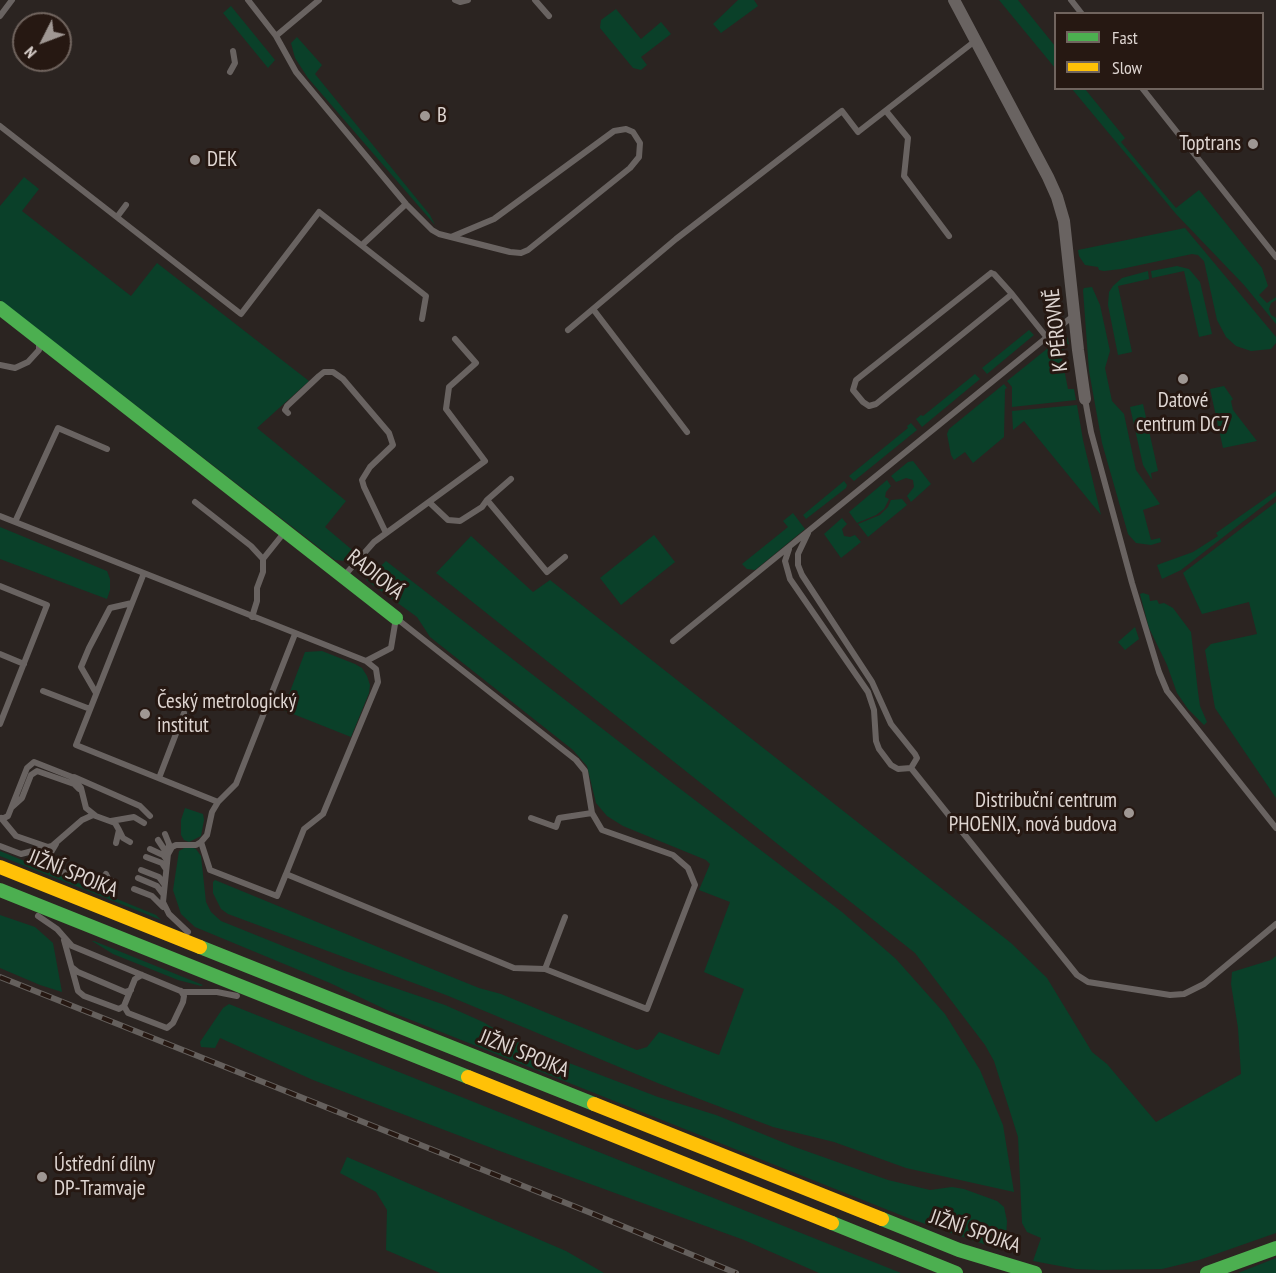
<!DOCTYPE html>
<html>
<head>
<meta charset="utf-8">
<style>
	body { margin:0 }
	#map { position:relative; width:1276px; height:1273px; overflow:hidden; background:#2b2421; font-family:"PT Sans Narrow",sans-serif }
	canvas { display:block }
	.legend { position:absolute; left:1054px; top:12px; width:210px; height:78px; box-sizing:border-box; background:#261812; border:2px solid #70645e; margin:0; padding:8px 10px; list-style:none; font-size:18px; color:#ded5d1 }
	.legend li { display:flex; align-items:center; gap:12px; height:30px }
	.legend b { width:30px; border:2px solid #70645e }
	.north { position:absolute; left:12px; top:12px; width:60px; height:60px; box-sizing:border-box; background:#261812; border:2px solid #70645e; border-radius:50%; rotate:228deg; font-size:16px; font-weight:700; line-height:24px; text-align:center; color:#ded5d1 }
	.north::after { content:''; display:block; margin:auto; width:21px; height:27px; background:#9f9793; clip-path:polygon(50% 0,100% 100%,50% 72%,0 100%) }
</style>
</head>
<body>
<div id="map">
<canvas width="1276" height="1273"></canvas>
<ul class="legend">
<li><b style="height:8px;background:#4caf50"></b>Fast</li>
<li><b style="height:8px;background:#ffc107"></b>Slow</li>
</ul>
<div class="north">N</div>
</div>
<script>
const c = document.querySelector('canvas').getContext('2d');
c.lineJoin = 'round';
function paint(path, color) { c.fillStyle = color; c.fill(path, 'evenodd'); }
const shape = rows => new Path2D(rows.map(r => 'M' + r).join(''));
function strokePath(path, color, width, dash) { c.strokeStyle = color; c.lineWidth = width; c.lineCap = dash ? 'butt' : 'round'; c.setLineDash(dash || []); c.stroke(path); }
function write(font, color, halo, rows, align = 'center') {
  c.font = font + ' "PT Sans Narrow",sans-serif'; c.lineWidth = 6; c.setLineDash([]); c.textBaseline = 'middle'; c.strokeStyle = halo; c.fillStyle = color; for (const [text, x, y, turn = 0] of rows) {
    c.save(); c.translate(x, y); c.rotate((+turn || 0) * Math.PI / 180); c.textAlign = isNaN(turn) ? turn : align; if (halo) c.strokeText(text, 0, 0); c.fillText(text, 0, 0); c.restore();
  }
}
paint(shape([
	[738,0,754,0,758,6,721,33,713,24],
	[999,0,1018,0,1055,46,1055,68],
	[231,6,275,60,268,68,223,13],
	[616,9,641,39,661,22,671,34,641,57,647,65,641,70,633,68,600,28,601,20],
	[297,37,322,65,315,74,430,215,435,225,308,78,295,58,291,43],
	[1072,89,1085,89,1125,138,1121,142,1176,208,1199,190,1262,268,1268,286,1259,295,1267,303,1276,297,1276,300,1271,303,1269,309,1271,315,1276,318,1276,324,1244,285,1176,214],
	[24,177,39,189,22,211,131,296,157,263,309,381,257,428,346,501,325,527,357,554,354,557,346,561,335,560,0,300,0,206],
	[1185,228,1276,337,1276,343,1271,349,1251,351,1236,346,1226,337,1217,320,1204,261,1198,255,1192,254,1121,269,1104,271,1099,270,1098,267,1085,265,1079,256,1078,250],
	[1177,266,1189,269,1200,282,1212,334,1199,337,1184,271,1152,278,1151,271],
	[1148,271,1149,279,1118,286,1132,352,1118,355,1108,305,1109,292,1113,286,1122,278],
	[1092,287,1100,305,1110,351,1105,368,1112,401,1124,414,1136,470,1160,504,1143,510,1151,540,1160,538,1161,542,1151,545,1136,543,1128,534,1102,443,1089,371,1083,290,1084,288],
	[1029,330,1034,335,987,374,982,368],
	[1063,336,1067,337,1069,344,1065,345,1061,354,1068,389,1074,389,1076,400,1012,407,1012,387,1007,381],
	[975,374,980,379,922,427,916,419,921,415,923,416],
	[1004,384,1007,388,1005,389,1004,437,973,463,965,452,954,460,951,455,947,434,949,429],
	[1224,386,1233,399,1231,401,1233,410,1257,441,1223,448,1210,389],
	[1143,404,1158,471,1151,473,1152,480,1143,465,1130,407],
	[1077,405,1083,440,1101,515,1024,421,1013,430,1012,411],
	[911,423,917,430,854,481,849,476,908,428,907,426],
	[913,461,931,484,911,502,907,496,914,487,913,480,906,478,896,482,891,476,908,462],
	[887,480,891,486,886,492,885,497,889,499,884,509,876,515,857,523,849,512],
	[844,481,847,485,846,488,806,519,803,515],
	[1276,491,1276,496,1181,570,1162,579,1157,565,1193,552,1218,536,1216,533],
	[902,499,907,505,868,537,858,524,880,515,888,507,891,500],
	[1276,502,1276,798,1215,708,1205,650,1211,644,1257,634,1249,602,1202,614,1183,573],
	[793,513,805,529,755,570,747,569,742,564,788,527,783,521],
	[842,518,847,524,842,529,844,536,850,537,855,535,861,542,841,558,824,534],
	[0,527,107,571,110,579,110,590,107,599,0,559],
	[654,535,675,562,621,605,600,578],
	[471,536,533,592,550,580,1011,943,1047,978,1092,1052,1107,1064,1156,1122,1241,1074,1238,1028,1231,984,1232,972,1271,960,1276,956,1276,1233,1199,1260,1162,1269,1100,1270,1076,1269,1033,1261,1041,1238,1027,1232,1022,1223,1018,1137,994,1061,985,1045,915,953,436,573],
	[386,561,666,778,842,912,896,959,945,1014,980,1070,1003,1125,1014,1192,906,1168,834,1142,773,1127,660,1084,446,995,228,914,221,909,213,893,213,882,215,880,390,952,479,988,501,994,637,1050,647,1047,659,1032,719,1055,744,989,704,972,730,902,699,890,710,864,706,860,623,826,607,816,596,803,587,766,573,750,430,637,417,617,366,580],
	[1143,593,1149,595,1150,601,1157,600,1159,604,1164,603,1173,608,1191,632,1198,692,1200,706,1207,722,1204,725,1188,709,1177,693,1167,665,1149,628,1140,594],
	[1135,627,1139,639,1125,650,1118,642],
	[322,651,355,664,362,668,367,676,370,685,369,693,351,737,283,710,305,652],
	[185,808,203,814,204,820,201,836,189,842,184,840,181,835,181,820],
	[188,846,196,849,201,856,206,902,211,912,221,921,345,971,445,1005,483,1022,517,1042,556,1058,658,1097,716,1115,792,1146,888,1180,930,1190,952,1187,964,1189,997,1201,1004,1207,1007,1221,1006,1238,1001,1250,908,1218,391,1012,330,983,195,927,181,914,173,890,179,851],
	[0,851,156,915,161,920,0,856],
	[0,915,35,927,53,943,62,992,40,985,0,968],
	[92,941,94,941,203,985,201,986,178,980,113,954],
	[229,1004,901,1273,819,1273,744,1240,497,1150,313,1080,220,1038,215,1048,201,1047,200,1042,223,1008],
	[347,1157,566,1251,604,1273,440,1273,386,1250,387,1210,376,1192,340,1173],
	[1276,1258,1276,1273,1238,1273]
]), '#0a4029');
strokePath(shape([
	[248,0,276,36,296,72,406,204,432,230,439,234,510,252,521,253,528,250,630,168,639,157,640,143,633,132,626,129,614,131,494,219,451,237],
	[455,0,460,2,468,0],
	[535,0,549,16],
	[1071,0,1082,14],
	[0,16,12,0],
	[276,36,319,0],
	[230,72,235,63,233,51],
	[1142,88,1276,257],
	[886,111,908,138,904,176,949,236],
	[0,126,241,314,319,212,426,296,422,319],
	[117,217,126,205],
	[362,245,406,204],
	[991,273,994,274,1012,294,876,404,869,406,863,402,853,390,856,380,991,273],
	[1012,294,1048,339],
	[593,309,687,432],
	[568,330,676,239,842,111,858,132,975,41],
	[0,365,15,368,28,362,39,350,39,343],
	[1085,399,1091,432,1132,583,1159,672,1167,691,1276,828],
	[288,413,285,410,287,406,319,376,324,372,333,372,343,379,389,433,393,445,370,467,362,480,364,487,386,533],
	[487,500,547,572,565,557],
	[195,502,251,546,263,559,263,572,257,588,257,601,252,617],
	[429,502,448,520,460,521,482,507,487,500,511,479],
	[0,516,366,661,391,648,396,618,576,760,585,771,592,813,602,830,673,855,688,868,695,885,647,1009,545,969,514,968,286,874,277,896,210,870,201,842],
	[15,522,58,428,107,449],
	[789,549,785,561,790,579,868,692,874,710,876,741,879,749,891,765,898,769,911,768,917,758,915,754,891,724,872,682,802,575,798,565,798,554,808,533],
	[263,559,283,534],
	[144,573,76,745,218,802],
	[344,576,374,542,485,461,446,409,449,387,476,363,455,339],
	[0,586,47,605,0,724],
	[673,641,1073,316],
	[0,654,24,664],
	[43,691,90,709],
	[96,693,81,667,89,648,110,608,132,603],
	[911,768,1077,975,1088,982,1170,995,1184,994,1204,984,1276,924],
	[74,777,140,806,150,816],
	[159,778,184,713],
	[12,807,22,798,31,775,37,771,74,784,79,789],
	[0,818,4,818,8,816,27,768,34,762,72,777,81,788,86,808,96,816],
	[1,818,16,836,48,847],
	[531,818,556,827,559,818,592,813],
	[111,821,134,817,144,823],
	[119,830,123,838,130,842],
	[165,834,169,844,163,902,169,914,188,932],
	[158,840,166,852],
	[56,844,50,854,50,862,56,869,71,875],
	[0,846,21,854,52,846,82,820,93,815,115,823,119,830,116,843],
	[150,849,163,855,167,860],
	[167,856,172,847,176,845,196,845,201,842,207,835,212,812,218,802,236,784,295,634],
	[146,857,162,863,166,869],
	[141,870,159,877,164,884],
	[286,874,304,829,323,814,378,682,376,669,366,661],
	[138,878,157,886,163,894],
	[91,883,100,883,106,874,109,880,114,882],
	[134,889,152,896,163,907],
	[38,916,57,929,72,946,183,992,217,992,237,996],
	[64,940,78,991,84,996,119,1009,124,1006,135,979,142,975],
	[73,968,78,972,125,992,131,990],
	[545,969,565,917],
	[124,1006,128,1013,167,1028,173,1023,183,1002,184,996,181,991]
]), '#696361', 6);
strokePath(shape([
	[954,0,1048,177,1057,197,1064,221,1078,350,1085,399]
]), '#696361', 12);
strokePath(shape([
	[0,308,396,618],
	[0,890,468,1077],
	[200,947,594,1104],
	[882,1219,959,1250,1035,1273],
	[832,1223,956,1273],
	[1207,1273,1276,1248]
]), '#4caf50', 14);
strokePath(shape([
	[0,867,200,947],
	[468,1077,832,1223],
	[594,1104,882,1219]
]), '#ffc107', 14);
const rail = shape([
	[0,977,591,1213,736,1273]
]);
strokePath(rail, '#65605d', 6);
strokePath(rail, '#261812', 4, [11]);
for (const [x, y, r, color] of [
	[425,116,6,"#9f9793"],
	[1253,144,6,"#9f9793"],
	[195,160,6,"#9f9793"],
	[1183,379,6,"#9f9793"],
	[145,714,6,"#9f9793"],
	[1129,813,6,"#9f9793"],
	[42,1177,6,"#9f9793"]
]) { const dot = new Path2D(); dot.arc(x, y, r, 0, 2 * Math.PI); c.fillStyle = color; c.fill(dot); strokePath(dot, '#261812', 2); }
write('21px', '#ded5d1', '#261812', [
	["B",437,116],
	["Toptrans",1241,144,"right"],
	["DEK",207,160],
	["Datové",1183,401,"center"],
	["centrum DC7",1183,425,"center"],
	["Český metrologický",157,702],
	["institut",157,726],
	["Distribuční centrum",1117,801,"right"],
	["PHOENIX, nová budova",1117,825,"right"],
	["Ústřední dílny",54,1165],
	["DP-Tramvaje",54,1189]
], 'left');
write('21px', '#ded5d1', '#261812', [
	["K PÉROVNĚ",1057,330,-96],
	["RADIOVÁ",375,575,39],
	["JIŽNÍ SPOJKA",73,874,22],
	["JIŽNÍ SPOJKA",524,1054,22],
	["JIŽNÍ SPOJKA",975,1232,19]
]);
</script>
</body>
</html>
